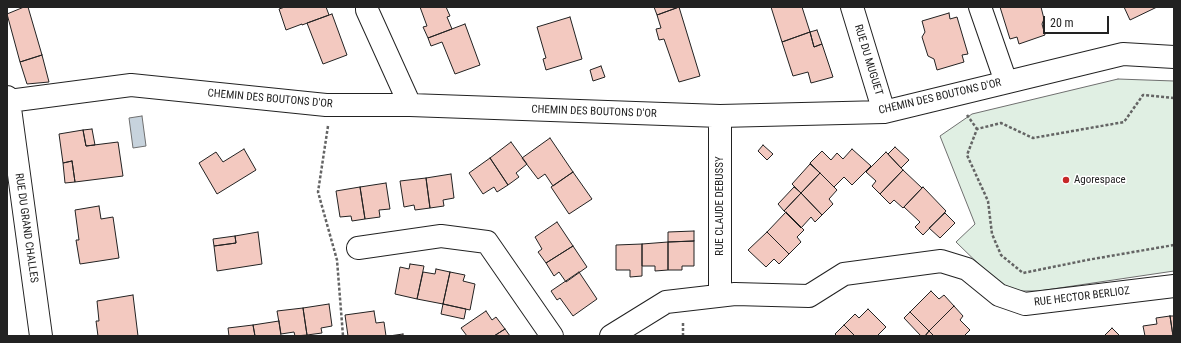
<!DOCTYPE html>
<style>
body{margin:0}
#map{position:relative;width:1181px;height:343px;overflow:hidden;background:#fff;font-family:"Roboto Condensed",sans-serif}
canvas{display:block}
.frame{position:absolute;inset:0;border:8px solid #222;pointer-events:none}
.scale{position:absolute;left:1043px;top:16px;width:66px;height:18px;box-sizing:border-box;border:2px solid #222;border-top:0;padding-left:5px;font-size:12px;line-height:14px;white-space:nowrap;color:#222;-webkit-text-stroke:3px #fff;paint-order:stroke}
</style>
<div id="map">
<canvas width="1181" height="343"></canvas>
<div class="frame"></div>
<div class="scale">20 m</div>
</div>
<script>
const c = document.querySelector('canvas').getContext('2d');
c.lineJoin = 'round';
function paint(path, color) {
  c.fillStyle = color;
  c.fill(path, 'evenodd');
}
function poly(rows) {
  const path = new Path2D();
  for (const r of rows) {
    path.moveTo(r[0], r[1]);
    for (let i = 2; i < r.length; i += 2) path.lineTo(r[i], r[i + 1]);
  }
  return path;
}
function strokePath(path, color, width, dash) {
  c.strokeStyle = color;
  c.lineWidth = width;
  c.lineCap = dash ? 'butt' : 'round';
  c.setLineDash(dash || []);
  c.stroke(path);
}
function drawText(font, color, halo, rows, align = 'center') {
  c.font = font + ' "Roboto Condensed",sans-serif';
  c.lineWidth = 3;
  c.setLineDash([]);
  c.textBaseline = 'middle';
  c.strokeStyle = halo;
  c.fillStyle = color;
  for (const [text, x, y, turn = 0] of rows) {
    c.save();
    c.translate(x, y);
    c.rotate((+turn || 0) * Math.PI / 180);
    c.textAlign = isNaN(turn) ? turn : align;
    if (halo) c.strokeText(text, 0, 0);
    c.fillText(text, 0, 0);
    c.restore();
  }
}
const green = poly([
 [1118,79,1174,81,1174,271,1039,291,1019,291,1003,286,992,277,956,242,975,224,940,136,972,114,1118,79]
]);
paint(green, '#e0efe3');
strokePath(green, '#6f6f6f', 1);
const water = poly([
 [142,116,146,146,133,148,129,118,142,116]
]);
paint(water, '#c7d3dd');
strokePath(water, '#6f6f6f', 1);
const building = poly([
 [24,7,28,7,42,55,20,62,7,14,24,7],
 [285,7,326,7,329,15,302,25,302,24,286,30,279,9,285,7],
 [420,7,446,7,450,16,447,17,452,29,428,38,423,27,427,26,420,7],
 [654,7,679,7,657,15,654,7],
 [679,7,700,76,679,82,664,39,659,40,656,29,661,28,657,15,679,7],
 [771,7,803,7,802,7,810,32,782,42,771,7],
 [1000,7,1041,7,1044,19,1042,24,1045,35,1019,44,1017,37,1010,39,1000,7],
 [1124,7,1157,7,1130,20,1124,7],
 [949,13,950,19,957,17,968,54,962,55,964,62,937,70,934,59,928,56,922,37,925,32,922,21,949,13],
 [332,14,347,55,323,64,307,23,332,14],
 [570,17,582,59,546,70,543,59,546,58,537,27,570,17],
 [465,24,480,65,455,74,442,42,431,46,428,38,465,24],
 [817,30,822,44,814,47,810,32,817,30],
 [810,32,814,47,822,44,833,77,811,83,808,72,793,76,782,42,810,32],
 [42,55,49,82,27,84,20,62,42,55],
 [601,66,605,77,593,81,590,70,601,66],
 [92,129,95,145,86,146,83,130,92,129],
 [83,130,86,146,118,142,123,176,75,182,72,161,63,163,59,134,83,130],
 [550,138,573,172,553,186,545,174,538,179,522,158,550,138],
 [511,142,527,164,516,173,519,177,508,185,490,158,511,142],
 [763,145,773,154,767,160,758,151,763,145],
 [895,147,909,160,901,168,888,154,895,147],
 [244,149,256,170,217,194,199,163,216,152,223,162,244,149],
 [852,149,871,166,852,185,844,177,834,187,810,163,822,151,831,160,837,153,843,159,852,149],
 [886,152,903,170,880,194,872,186,876,181,866,172,886,152],
 [490,158,508,185,497,192,494,187,483,194,469,173,490,158],
 [72,161,75,182,65,183,63,163,72,161],
 [810,164,820,173,801,193,792,184,810,164],
 [903,170,922,188,903,208,894,200,890,204,880,194,903,170],
 [573,172,592,199,569,214,551,187,573,172],
 [820,173,837,190,829,199,833,204,822,215,801,193,820,173],
 [451,174,454,198,443,200,444,206,430,208,426,178,451,174],
 [426,178,430,208,415,210,414,205,404,207,400,181,426,178],
 [386,183,390,209,379,210,380,217,365,219,360,187,386,183],
 [360,187,365,219,352,221,351,216,340,217,336,191,360,187],
 [794,187,801,193,784,211,778,204,794,187],
 [923,187,946,211,923,235,915,227,920,222,904,207,923,187],
 [801,193,822,215,815,222,811,217,801,228,784,211,801,193],
 [99,206,101,219,113,217,119,258,80,264,76,240,79,240,75,210,99,206],
 [786,212,804,230,797,237,801,242,789,254,767,232,786,212],
 [945,213,955,223,940,238,929,228,945,213],
 [557,222,573,246,546,263,538,252,542,249,535,237,557,222],
 [694,231,694,241,668,242,668,232,694,231],
 [258,232,262,264,217,271,214,246,236,243,235,236,258,232],
 [767,232,789,254,779,264,774,259,766,267,748,250,767,232],
 [235,236,236,243,214,246,213,239,235,236],
 [694,241,694,266,682,266,682,270,668,270,668,242,694,241],
 [668,242,668,270,655,271,655,266,642,266,642,244,668,242],
 [642,244,642,276,630,277,630,270,616,270,616,245,642,244],
 [573,246,587,267,566,282,559,272,554,276,546,263,573,246],
 [410,264,424,266,417,299,395,294,400,267,409,269,410,264],
 [436,269,450,272,443,304,417,299,423,272,435,274,436,269],
 [450,272,465,275,463,281,475,284,470,310,443,304,450,272],
 [579,272,597,299,573,316,560,298,557,300,551,291,579,272],
 [931,291,939,299,944,295,954,306,929,331,910,312,931,291],
 [133,295,138,336,98,336,96,321,99,321,97,301,133,295],
 [329,304,332,326,321,328,322,333,307,335,303,308,329,304],
 [443,304,466,309,464,319,441,314,443,304],
 [954,306,963,316,960,320,970,330,964,336,934,336,929,331,954,306],
 [303,308,307,335,295,336,294,332,281,334,277,311,303,308],
 [868,309,886,327,877,336,855,336,844,325,855,314,859,318,868,309],
 [374,311,376,323,384,322,386,336,348,336,345,315,374,311],
 [486,311,492,320,496,317,505,329,494,336,467,336,461,328,486,311],
 [910,312,929,331,925,336,921,336,904,318,910,312],
 [1170,316,1174,316,1174,336,1173,336,1170,316],
 [1170,316,1173,336,1145,336,1143,326,1157,324,1156,318,1170,316],
 [279,321,281,336,255,336,253,325,279,321],
 [253,325,255,336,229,336,228,328,253,325],
 [844,325,855,336,837,336,835,334,844,325],
 [1112,328,1120,336,1104,336,1112,328],
 [505,329,510,336,494,336,505,329],
 [929,331,934,336,925,336,929,331],
 [403,334,403,336,389,336,403,334]
]);
paint(building, '#f3c9c0');
strokePath(building, '#222', 1);
const minor = poly([
 [367,7,367,10,410,105],
 [852,7,884,112],
 [980,7,1006,82],
 [7,97,9,101,41,336],
 [9,101,131,85,326,105,410,105,720,116,884,112,1123,54,1174,57],
 [358,248,441,236,487,242,552,336],
 [720,295,720,116],
 [611,336,666,302,735,294,809,296,844,274,941,261,967,269,999,295,1025,304,1174,286]
]);
strokePath(minor, '#222', 24);
strokePath(poly([
 [1174,98,1143,95,1124,122,1033,138,1001,123,977,129,967,155,988,201,992,234,1001,255,1023,273,1087,260,1174,245],
 [967,115,977,129],
 [328,126,318,192,337,260,343,336],
 [683,336,683,322]
]), '#646464', 2.5, [3, 2]);
strokePath(minor, '#fff', 22);
for (const [x, y, r, color] of [
 [1066,180,4,"#c62828"]
]) {
  const dot = new Path2D();
  dot.arc(x, y, r, 0, 2 * Math.PI);
  c.fillStyle = color;
  c.fill(dot);
  strokePath(dot, '#fff', 1.5);
}
drawText('11px', '#222', '#fff', [
 ["RUE DU MUGUET",868,60,73],
 ["CHEMIN DES BOUTONS D'OR",940,97,-13],
 ["CHEMIN DES BOUTONS D'OR",270,99,5],
 ["CHEMIN DES BOUTONS D'OR",594,112,2],
 ["RUE CLAUDE DEBUSSY",720,206,-90],
 ["RUE DU GRAND CHALLES",26,228,82],
 ["RUE HECTOR BERLIOZ",1082,297,-7]
]);
drawText('11px', '#222', '#fff', [
 ["Agorespace",1074,180]
], 'left');
</script>
